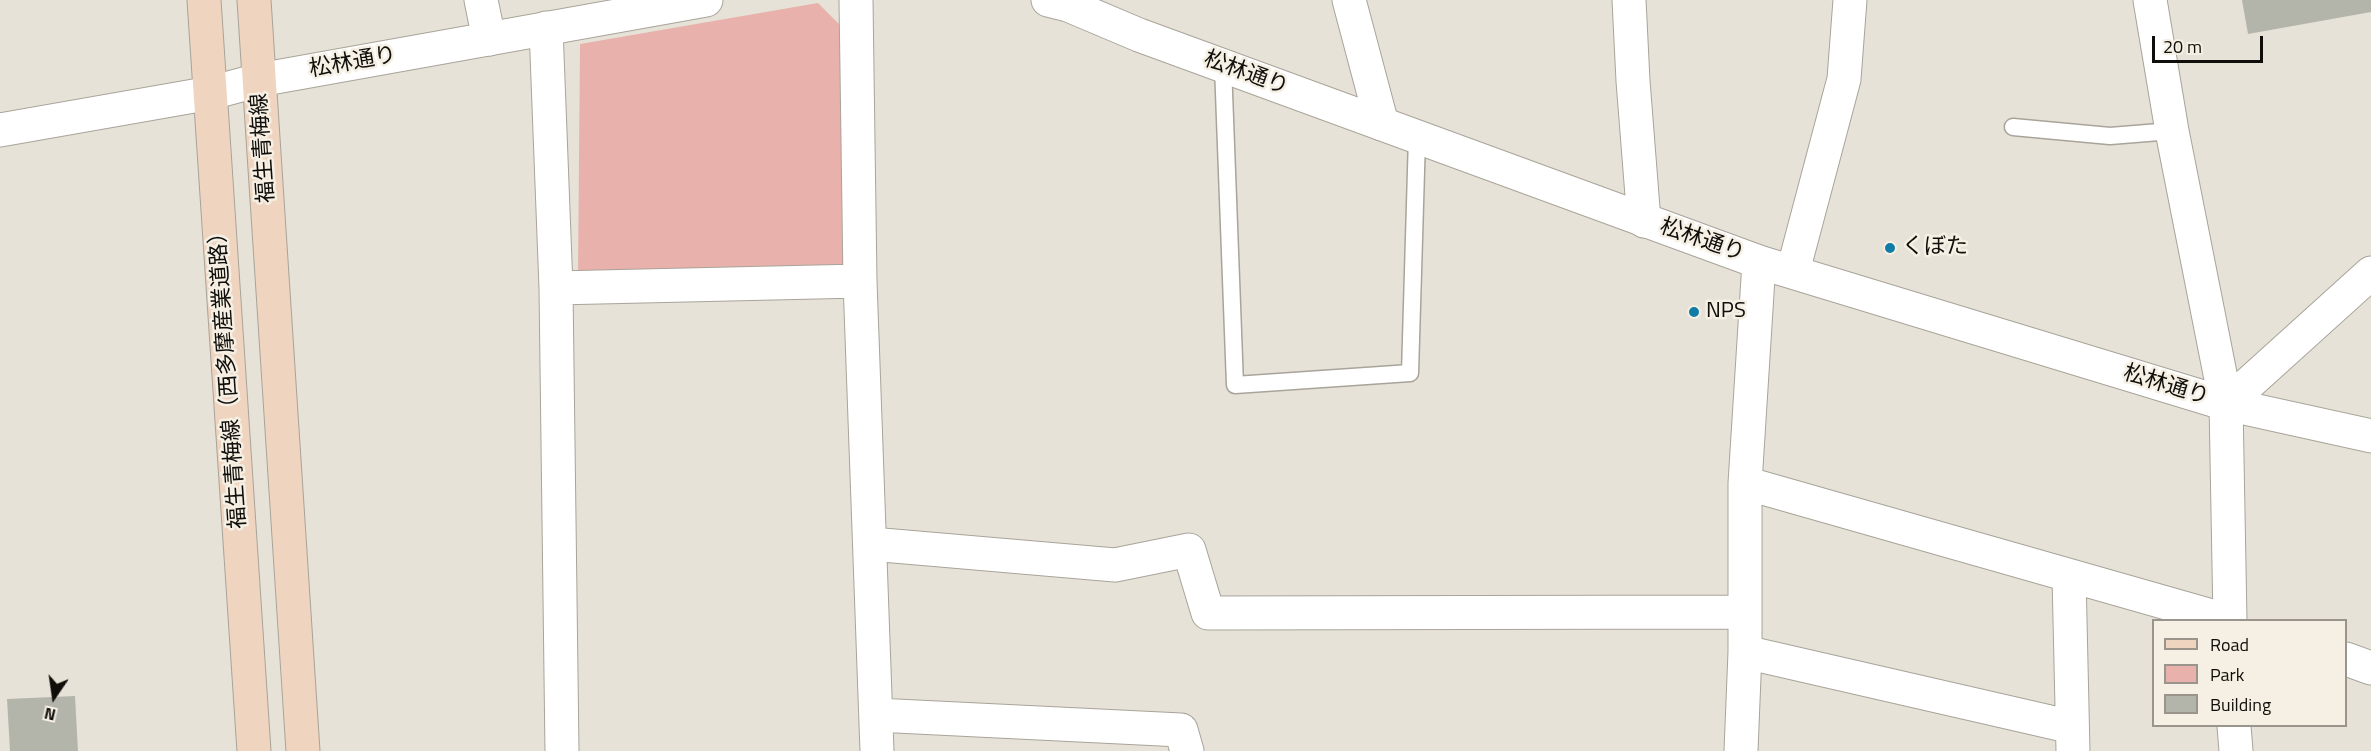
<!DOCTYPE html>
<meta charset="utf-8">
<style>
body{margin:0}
#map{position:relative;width:2371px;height:751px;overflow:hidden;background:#e7e2d7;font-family:"Titillium Web",sans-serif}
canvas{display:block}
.legend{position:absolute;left:2152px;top:619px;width:195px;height:108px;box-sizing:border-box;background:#f5efe4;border:2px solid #99958d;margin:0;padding:8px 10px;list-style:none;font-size:18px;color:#100e0a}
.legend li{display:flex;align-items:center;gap:12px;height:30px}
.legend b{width:30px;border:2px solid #99958d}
.north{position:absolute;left:24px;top:667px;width:60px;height:60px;-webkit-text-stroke:4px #f5efe4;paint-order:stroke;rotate:193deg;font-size:16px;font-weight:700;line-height:24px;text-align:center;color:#100e0a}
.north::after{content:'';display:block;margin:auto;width:21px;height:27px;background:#100e0a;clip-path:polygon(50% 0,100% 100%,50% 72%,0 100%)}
.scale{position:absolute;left:2152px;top:36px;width:111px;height:27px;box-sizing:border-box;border:3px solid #100e0a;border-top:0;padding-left:8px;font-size:18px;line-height:21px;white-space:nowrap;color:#100e0a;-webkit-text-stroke:4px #f5efe4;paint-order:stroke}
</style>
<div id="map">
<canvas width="2371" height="751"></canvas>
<ul class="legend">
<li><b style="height:8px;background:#efd4bf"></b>Road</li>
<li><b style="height:16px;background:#e8b1ac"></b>Park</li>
<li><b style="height:16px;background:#b4b5aa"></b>Building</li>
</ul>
<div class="north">N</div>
<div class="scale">20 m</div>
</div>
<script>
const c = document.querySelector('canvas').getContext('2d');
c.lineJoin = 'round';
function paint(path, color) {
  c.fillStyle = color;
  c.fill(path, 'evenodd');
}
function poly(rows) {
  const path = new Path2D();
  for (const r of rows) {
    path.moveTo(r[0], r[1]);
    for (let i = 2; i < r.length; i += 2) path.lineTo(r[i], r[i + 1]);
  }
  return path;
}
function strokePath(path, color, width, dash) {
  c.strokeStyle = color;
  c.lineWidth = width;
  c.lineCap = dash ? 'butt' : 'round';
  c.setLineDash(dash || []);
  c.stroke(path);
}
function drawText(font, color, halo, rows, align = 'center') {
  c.font = font + ' "Titillium Web","Noto Sans JP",sans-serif';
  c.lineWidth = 5;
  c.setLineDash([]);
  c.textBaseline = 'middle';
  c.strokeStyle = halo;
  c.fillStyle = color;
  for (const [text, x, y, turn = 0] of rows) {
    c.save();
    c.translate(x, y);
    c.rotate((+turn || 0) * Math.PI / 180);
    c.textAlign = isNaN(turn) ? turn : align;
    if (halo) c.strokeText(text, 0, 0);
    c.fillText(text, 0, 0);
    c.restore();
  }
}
paint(poly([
 [818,3,843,28,854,268,578,275,580,44]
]), '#e8b1ac');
paint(poly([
 [2242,0,2371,0,2371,12,2248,34],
 [75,696,78,751,10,751,7,699]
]), '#b4b5aa');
const service = poly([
 [1223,66,1235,385,1410,373,1417,137],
 [2013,127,2110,136,2172,131]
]);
const minor = poly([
 [481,0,489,39],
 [856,0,860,281,877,751],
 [1349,0,1382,124],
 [1629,0,1633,81,1644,221],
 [2150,0,2172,131,2226,404,2230,620],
 [546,28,556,288,562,751],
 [1793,271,1844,79,1850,0],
 [556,288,860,281],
 [2226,404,2371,273],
 [1745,483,2226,620],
 [871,544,1115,565,1189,550,1208,613,1745,612],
 [2069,576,2073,751],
 [1745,652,2072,727],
 [2346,659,2371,668],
 [876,715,1181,730,1187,751],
 [2234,726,2236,751],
 [1741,751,1745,652,1745,483,1759,262]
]);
const tertiary = poly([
 [1048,0,1068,5,1139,35,1759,262,2226,404,2371,436],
 [0,130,211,93,259,80,706,0]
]);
const secondary = poly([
 [204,0,254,751],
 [254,0,303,751]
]);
strokePath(service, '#a9a49a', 19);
strokePath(minor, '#a9a49a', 35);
strokePath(tertiary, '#a9a49a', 35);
strokePath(secondary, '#a9a49a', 35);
strokePath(service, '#fff', 16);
strokePath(minor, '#fff', 33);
strokePath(tertiary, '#fff', 33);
strokePath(secondary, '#efd4bf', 33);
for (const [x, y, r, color] of [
 [1890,248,6,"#117da6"],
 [1694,312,6,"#117da6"]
]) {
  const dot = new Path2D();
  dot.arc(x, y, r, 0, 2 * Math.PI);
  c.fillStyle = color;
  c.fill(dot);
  strokePath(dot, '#f5efe4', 2);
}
drawText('22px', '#100e0a', '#f5efe4', [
 ["松林通り",353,63,-10],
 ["松林通り",1246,74,20],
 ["福生青梅線",264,148,-94],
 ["松林通り",1702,241,19],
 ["福生青梅線（西多摩産業道路）",229,375,-94],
 ["松林通り",2166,386,17]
]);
drawText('22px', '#100e0a', '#f5efe4', [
 ["くぼた",1902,248],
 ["NPS",1706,312]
], 'left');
</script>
